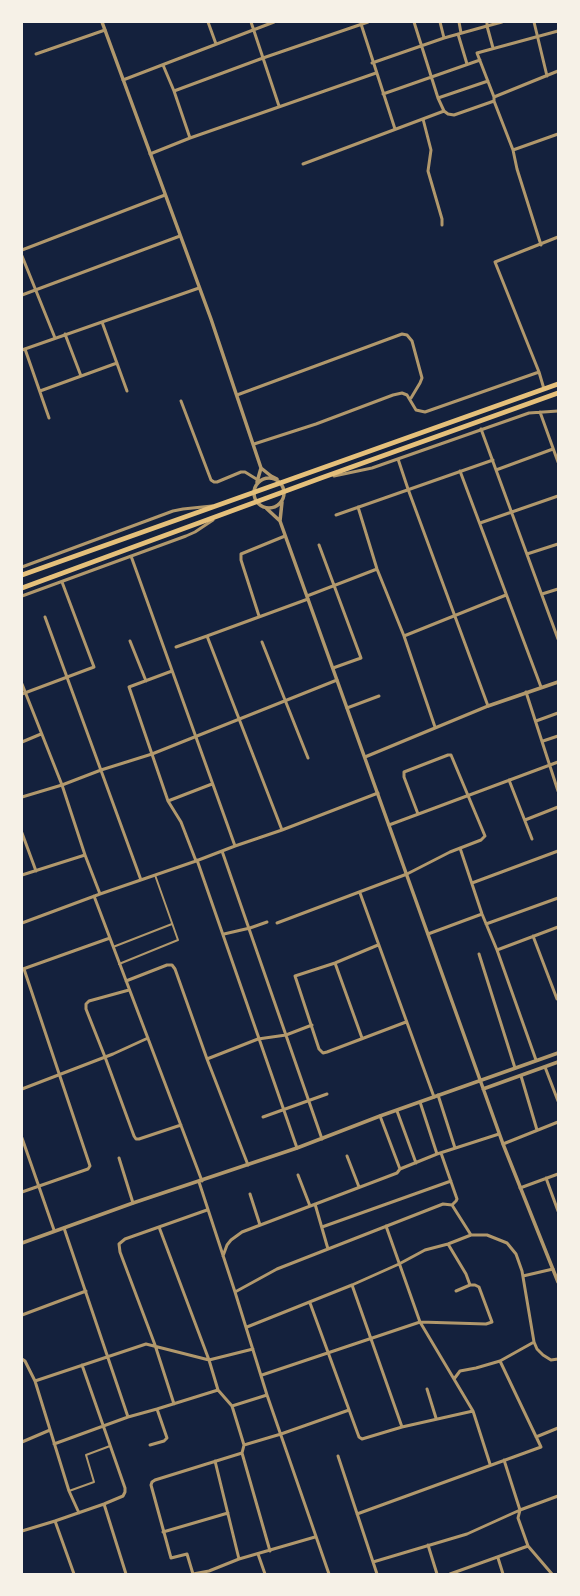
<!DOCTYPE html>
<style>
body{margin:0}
#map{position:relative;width:580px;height:1596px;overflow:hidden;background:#14213d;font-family:Montserrat,sans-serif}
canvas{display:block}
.frame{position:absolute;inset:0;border:23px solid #f6f1e7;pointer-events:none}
</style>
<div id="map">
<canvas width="580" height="1596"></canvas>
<div class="frame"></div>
</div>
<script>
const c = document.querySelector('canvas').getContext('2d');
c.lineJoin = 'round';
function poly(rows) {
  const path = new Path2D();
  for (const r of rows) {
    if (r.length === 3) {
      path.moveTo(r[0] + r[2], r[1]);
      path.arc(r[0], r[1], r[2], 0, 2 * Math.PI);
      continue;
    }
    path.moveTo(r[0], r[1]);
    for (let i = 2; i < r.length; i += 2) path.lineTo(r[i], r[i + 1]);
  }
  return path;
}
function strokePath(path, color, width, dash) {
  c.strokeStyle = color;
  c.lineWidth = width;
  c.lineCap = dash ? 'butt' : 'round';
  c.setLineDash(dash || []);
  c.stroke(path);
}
strokePath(poly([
 [113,947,172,924],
 [119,964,178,940,155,875],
 [69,1491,94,1482,86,1455,110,1446]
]), '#b1986c', 2);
strokePath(poly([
 [208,22,216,44],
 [251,22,279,106],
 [414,22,438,98,444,111,448,114,454,115,494,101],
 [440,22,444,38],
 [459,22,461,33],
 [487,22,487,26,502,22],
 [534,22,547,76],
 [361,24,395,129],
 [458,34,467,64],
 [36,54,105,30],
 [372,63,444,38,487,26,493,48],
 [123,80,274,22],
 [174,91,263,58,368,22],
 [383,94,480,60],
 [494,97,558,71],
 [438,98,488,81],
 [423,119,431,150,428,171,442,219,442,225],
 [190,138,376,73],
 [513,150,558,134],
 [150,154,190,138,174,91,163,65],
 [303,164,444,111],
 [541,245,517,169,513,150,494,101,494,97,477,53,558,31],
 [22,250,165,195],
 [22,256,55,338],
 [22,295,180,236],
 [102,322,127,391],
 [65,334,81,376],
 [25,349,49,418],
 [22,350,199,288],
 [544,389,539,372,495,262,558,237],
 [40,391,117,363],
 [237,395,402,334,407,335,412,341,422,378,420,383,411,398],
 [181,401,211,480,214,482,217,482,241,472,245,472,258,480],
 [540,412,558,462],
 [481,429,558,639],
 [254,444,316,424,393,395,402,393,407,395,416,410,425,412,539,372],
 [398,459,408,489,488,706],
 [496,470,553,449],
 [460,471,541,687],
 [334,476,372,468,529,413,558,411],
 [358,507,377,569,404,636,435,727],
 [336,515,493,460],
 [480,523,558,496],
 [319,545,361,658,333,668],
 [527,554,558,544],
 [131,556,235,846],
 [22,567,173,511,183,509,212,506],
 [542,594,558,589],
 [22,596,186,536,195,532,213,520],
 [307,596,377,569],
 [259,616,241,560,241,554,285,536],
 [45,617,141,880],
 [404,636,506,595],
 [130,641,146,681],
 [262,642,308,758],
 [176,647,207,636],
 [172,671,129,687,168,801,181,822,196,861],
 [22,684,62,785,85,855,100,894],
 [526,692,558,791],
 [22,694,94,667,62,582],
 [347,708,379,696],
 [536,721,558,713],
 [543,741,558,736],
 [22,742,41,734],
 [509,780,532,839],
 [22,797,62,785,101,770,152,754,337,680],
 [168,801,212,784],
 [525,820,558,807],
 [389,825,558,762],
 [282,830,207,636,308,599],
 [22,833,36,871],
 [460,848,482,914,497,950,536,1060],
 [222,851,322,1139],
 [197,860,297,1148],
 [22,875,85,855],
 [472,883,558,851],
 [360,893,434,1097],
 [94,896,202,1181],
 [22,923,100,894,196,861,235,846,282,830,378,793],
 [277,923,407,874,450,852,481,840,485,836,451,755,448,755,404,772,404,777,418,814],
 [486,924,558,898],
 [224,934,250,928,267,922],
 [428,934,482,914],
 [533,936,557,999,558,999],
 [378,945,335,963,295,976,319,1049,323,1053,327,1052,406,1022],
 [497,950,558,927],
 [479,954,515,1068],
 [335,963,362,1038],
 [23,969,110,938],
 [126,981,167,965,172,965,175,969,207,1059,248,1165],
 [129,990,89,1001,86,1004,86,1009,105,1057,134,1136,136,1139,139,1139,181,1125],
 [207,1059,258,1039,286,1035,312,1025],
 [545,1067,558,1101],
 [521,1076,537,1130],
 [22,1089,113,1054,148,1038],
 [438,1095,455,1148],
 [420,1102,437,1154],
 [397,1111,416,1163],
 [380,1116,400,1169],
 [263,1117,327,1094],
 [22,1138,54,1230],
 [503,1144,558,1122],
 [441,1153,457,1199,456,1201,452,1205],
 [347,1156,359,1187],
 [119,1158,133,1203],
 [298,1175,310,1206],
 [546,1178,558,1211],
 [199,1182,235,1292,267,1395,329,1574],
 [520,1188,558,1174],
 [22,1192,88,1169,90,1166,24,969],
 [250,1194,260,1225],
 [315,1204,328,1249],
 [386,1226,420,1322,473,1411,490,1464],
 [159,1227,209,1360,218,1390,232,1406,244,1445,242,1453,270,1551],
 [322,1227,451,1181],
 [64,1228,128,1417],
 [448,1244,466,1274,470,1285],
 [223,1256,227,1245,231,1240,242,1232,397,1173,400,1169,437,1154,499,1134],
 [523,1276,553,1269],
 [352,1285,402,1427],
 [235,1292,277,1269,443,1204,452,1205,471,1235],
 [310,1303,359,1437,362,1439,402,1427,473,1411],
 [22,1315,86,1291],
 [247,1327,352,1285,399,1264,425,1250,448,1244,471,1235,487,1235,507,1243,516,1254,522,1271,534,1342,537,1349,543,1355,551,1360,558,1359],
 [22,1359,25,1361,35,1381,69,1491,79,1513],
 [262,1375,420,1322,486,1324,492,1322,479,1287,475,1285,470,1285,456,1291],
 [454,1379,460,1371,476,1368,500,1361,534,1342],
 [35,1381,146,1344,209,1360,253,1349],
 [427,1389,436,1418],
 [174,1404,155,1345,120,1252,119,1244,125,1239,207,1210],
 [232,1406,267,1395],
 [536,1437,558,1428],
 [22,1442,50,1430],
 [54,1444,128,1417,157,1409,218,1390],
 [150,1445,164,1441,167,1438,157,1409],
 [244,1445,281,1434,349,1410],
 [242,1453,155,1480,152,1482,151,1485,171,1558,187,1554,193,1574,209,1571,239,1559,315,1537],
 [338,1456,377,1574],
 [504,1460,520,1510,518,1518,528,1546,552,1574],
 [215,1461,239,1559],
 [104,1504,126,1574],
 [357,1514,541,1447,500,1361],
 [55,1521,74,1574],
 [22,1531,55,1521,104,1504,123,1496,125,1492,125,1488,82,1365],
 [163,1532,228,1513],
 [428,1545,437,1574],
 [258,1554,265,1574],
 [498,1558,503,1574],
 [373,1562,467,1534,520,1510,558,1496],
 [450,1574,528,1546]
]), '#b1986c', 3);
strokePath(poly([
 [102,22,211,319,261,468,271,476,277,479],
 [269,493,15],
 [257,482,261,468],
 [266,508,280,521,503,1144,558,1282],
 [280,521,282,502],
 [365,757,488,706,558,682],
 [483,1089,558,1062],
 [22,1243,133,1203,297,1148,380,1116,558,1053]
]), '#b1986c', 3.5);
strokePath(poly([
 [22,575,558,384],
 [22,588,321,478,558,393]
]), '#e5c07b', 5);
</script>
